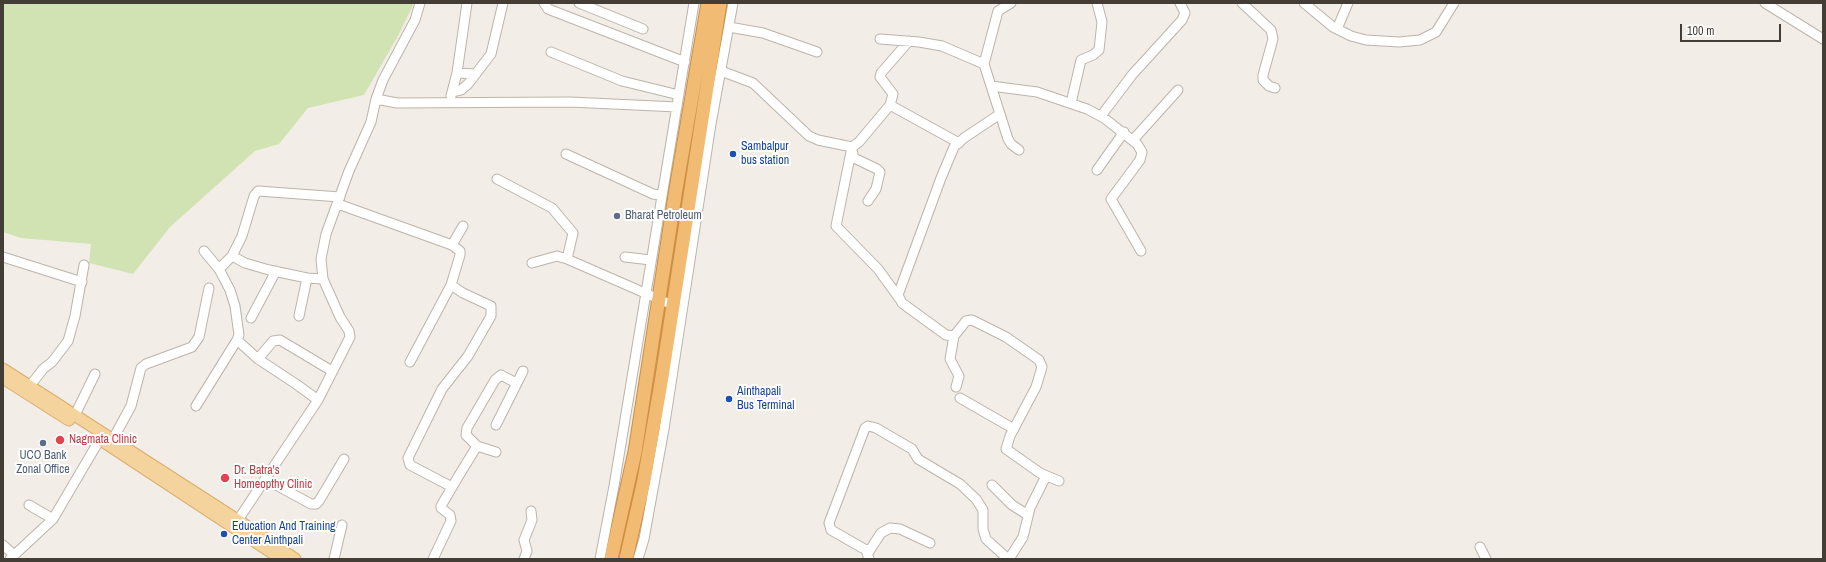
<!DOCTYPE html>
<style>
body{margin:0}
#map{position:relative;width:1826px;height:562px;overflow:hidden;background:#f2ede7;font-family:"Archivo Narrow",sans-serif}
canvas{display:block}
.frame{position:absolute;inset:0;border:4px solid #443d36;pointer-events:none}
.scale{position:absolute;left:1680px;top:24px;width:101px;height:18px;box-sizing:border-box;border:2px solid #443d36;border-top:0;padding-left:5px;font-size:12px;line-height:14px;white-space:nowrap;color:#443d36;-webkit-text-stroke:3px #fff;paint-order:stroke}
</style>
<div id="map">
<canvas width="1826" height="562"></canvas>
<div class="frame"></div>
<div class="scale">100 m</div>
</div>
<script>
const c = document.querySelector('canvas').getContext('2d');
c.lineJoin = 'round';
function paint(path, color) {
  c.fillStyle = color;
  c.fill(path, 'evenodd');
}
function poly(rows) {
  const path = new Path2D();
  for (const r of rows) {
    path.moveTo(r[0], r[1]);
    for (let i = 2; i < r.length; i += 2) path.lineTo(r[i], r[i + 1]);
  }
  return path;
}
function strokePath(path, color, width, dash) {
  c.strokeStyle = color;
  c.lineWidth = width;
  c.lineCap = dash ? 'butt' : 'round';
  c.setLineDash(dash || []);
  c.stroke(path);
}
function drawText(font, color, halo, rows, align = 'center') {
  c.font = font + ' "Archivo Narrow",sans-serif';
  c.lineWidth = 4;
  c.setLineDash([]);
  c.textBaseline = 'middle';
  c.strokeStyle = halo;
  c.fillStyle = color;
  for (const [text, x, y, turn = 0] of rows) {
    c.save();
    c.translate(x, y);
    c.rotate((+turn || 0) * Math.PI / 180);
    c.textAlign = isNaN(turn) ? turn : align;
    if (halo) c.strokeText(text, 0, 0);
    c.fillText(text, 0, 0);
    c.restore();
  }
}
paint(poly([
 [3,3,414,3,398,36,364,95,308,108,279,144,255,151,170,227,133,274,89,263,91,244,21,238,3,232]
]), '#d2e3b3');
const minor = poly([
 [544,3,548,9,685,62],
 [579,3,643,29],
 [1011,3,998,11,984,64,1008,139,1011,144,1019,150],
 [1242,3,1271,30,1273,39,1263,75,1263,80,1269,86,1275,88],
 [1304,3,1333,27,1351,36,1366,40,1399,42,1420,40,1436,32,1454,3],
 [1765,3,1823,39],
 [729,27,763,33,817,52],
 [1337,29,1348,3],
 [880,39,919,42,942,46,984,64],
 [551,52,622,81,679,95],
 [721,71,753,83,809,136,818,140,852,147,859,142,890,105,893,94,880,77,881,73,909,41],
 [457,73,476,74],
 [991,86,1037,92,1087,109,1104,118,1137,144,1142,152,1140,160,1111,199,1141,251],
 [453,92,461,90,468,84,491,54,503,3],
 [451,96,457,73,467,3],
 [376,99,383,80,415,20,420,3],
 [1071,103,1081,60,1093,55,1099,50,1102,22,1097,3],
 [890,105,959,143],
 [1000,114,964,138,954,147,941,178,898,295,902,303,946,335,954,336,966,321,972,320,1006,337,1039,360,1042,367,1036,387,1010,436,1006,449,1040,473,1059,481],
 [1101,116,1132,75,1182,20,1185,13,1180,3],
 [1133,140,1178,90],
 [852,147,836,226,878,269,899,298],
 [852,150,854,158,877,169,880,172,876,189,868,201],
 [566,154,653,194,661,195],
 [1097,170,1124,132],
 [497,179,552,208,573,233,567,259,677,307],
 [338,204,452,245,463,226],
 [452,245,460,251,460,255,451,285,463,293,491,306,491,316,468,356,442,389,408,458,410,465,452,487],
 [204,251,219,269,230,290,235,306,239,335,237,340,258,359,296,384,318,400],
 [232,256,245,263,269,270,307,278,323,279],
 [3,257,82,282],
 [625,257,651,260],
 [532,263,557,256,567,259],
 [219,269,232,256,242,236,254,196,258,191,340,197],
 [299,316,307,278],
 [251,318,276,271],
 [954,336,950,359,959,376,956,387],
 [258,359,273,341,280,340,332,371],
 [410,362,451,285],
 [30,386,43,369,52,362,68,341,75,316,84,265],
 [960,398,1014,429],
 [196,406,237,340],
 [75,415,95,374],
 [496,425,523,371],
 [113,439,131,406,141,368,146,364,192,347,199,337,209,288],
 [477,446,466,435,467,428,495,380,501,375,516,383],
 [265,479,311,504,316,504,319,501,344,459],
 [992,485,1012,505,1028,515],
 [29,505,53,519],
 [234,526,318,400,350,337,349,331,340,317,323,279,321,259,326,234,349,171,371,122,376,99,397,103,570,102,677,107],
 [3,545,14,555],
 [1480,547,1486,559],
 [868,553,881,533,890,528,900,529,930,543],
 [10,559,53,519,100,439],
 [334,559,342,525],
 [433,559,451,521,450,515,441,508,441,506,458,477,477,446,496,452],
 [524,559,527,551,524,540,532,520,531,511],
 [600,559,614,486,694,3],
 [638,559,644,539,664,429,711,124,733,3],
 [869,559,866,550,831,530,829,523,865,428,868,426,876,428,912,449,918,459,960,484,976,499,983,510,983,529,986,539,1008,559],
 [1009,559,1023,537,1030,508,1046,476]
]);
const major = poly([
 [3,369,239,521,295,559],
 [3,378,69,420],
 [101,440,280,558]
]);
const highway = poly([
 [611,559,635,452,676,189,708,3],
 [626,559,644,480,661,383,720,3]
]);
strokePath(minor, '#bcb4aa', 11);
strokePath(major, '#d9ae6e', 13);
strokePath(highway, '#cf8e43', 15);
strokePath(minor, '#fff', 9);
strokePath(major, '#f5d39c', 11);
strokePath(highway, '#f1bb73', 13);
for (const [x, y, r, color] of [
 [733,154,4,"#1a4fb4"],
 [617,216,4,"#5c6f8a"],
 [729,399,4,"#1a4fb4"],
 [60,440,5,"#e0444e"],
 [43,443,4,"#5c6f8a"],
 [225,478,5,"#e0444e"],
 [224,534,4,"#1a4fb4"]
]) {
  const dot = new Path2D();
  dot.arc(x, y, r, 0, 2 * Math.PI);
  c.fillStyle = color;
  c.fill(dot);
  strokePath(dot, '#fff', 1.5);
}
drawText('12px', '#164399', '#fff', [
 ["Sambalpur",741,147],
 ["bus station",741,161],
 ["Ainthapali",737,392],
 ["Bus Terminal",737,406],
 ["Education And Training",232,527],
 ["Center Ainthpali",232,541]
], 'left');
drawText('12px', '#4e5e75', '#fff', [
 ["Bharat Petroleum",625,216],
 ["UCO Bank",43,456,"center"],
 ["Zonal Office",43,470,"center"]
], 'left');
drawText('12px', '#be3a42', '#fff', [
 ["Nagmata Clinic",69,440],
 ["Dr. Batra's",234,471],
 ["Homeopthy Clinic",234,485]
], 'left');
</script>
